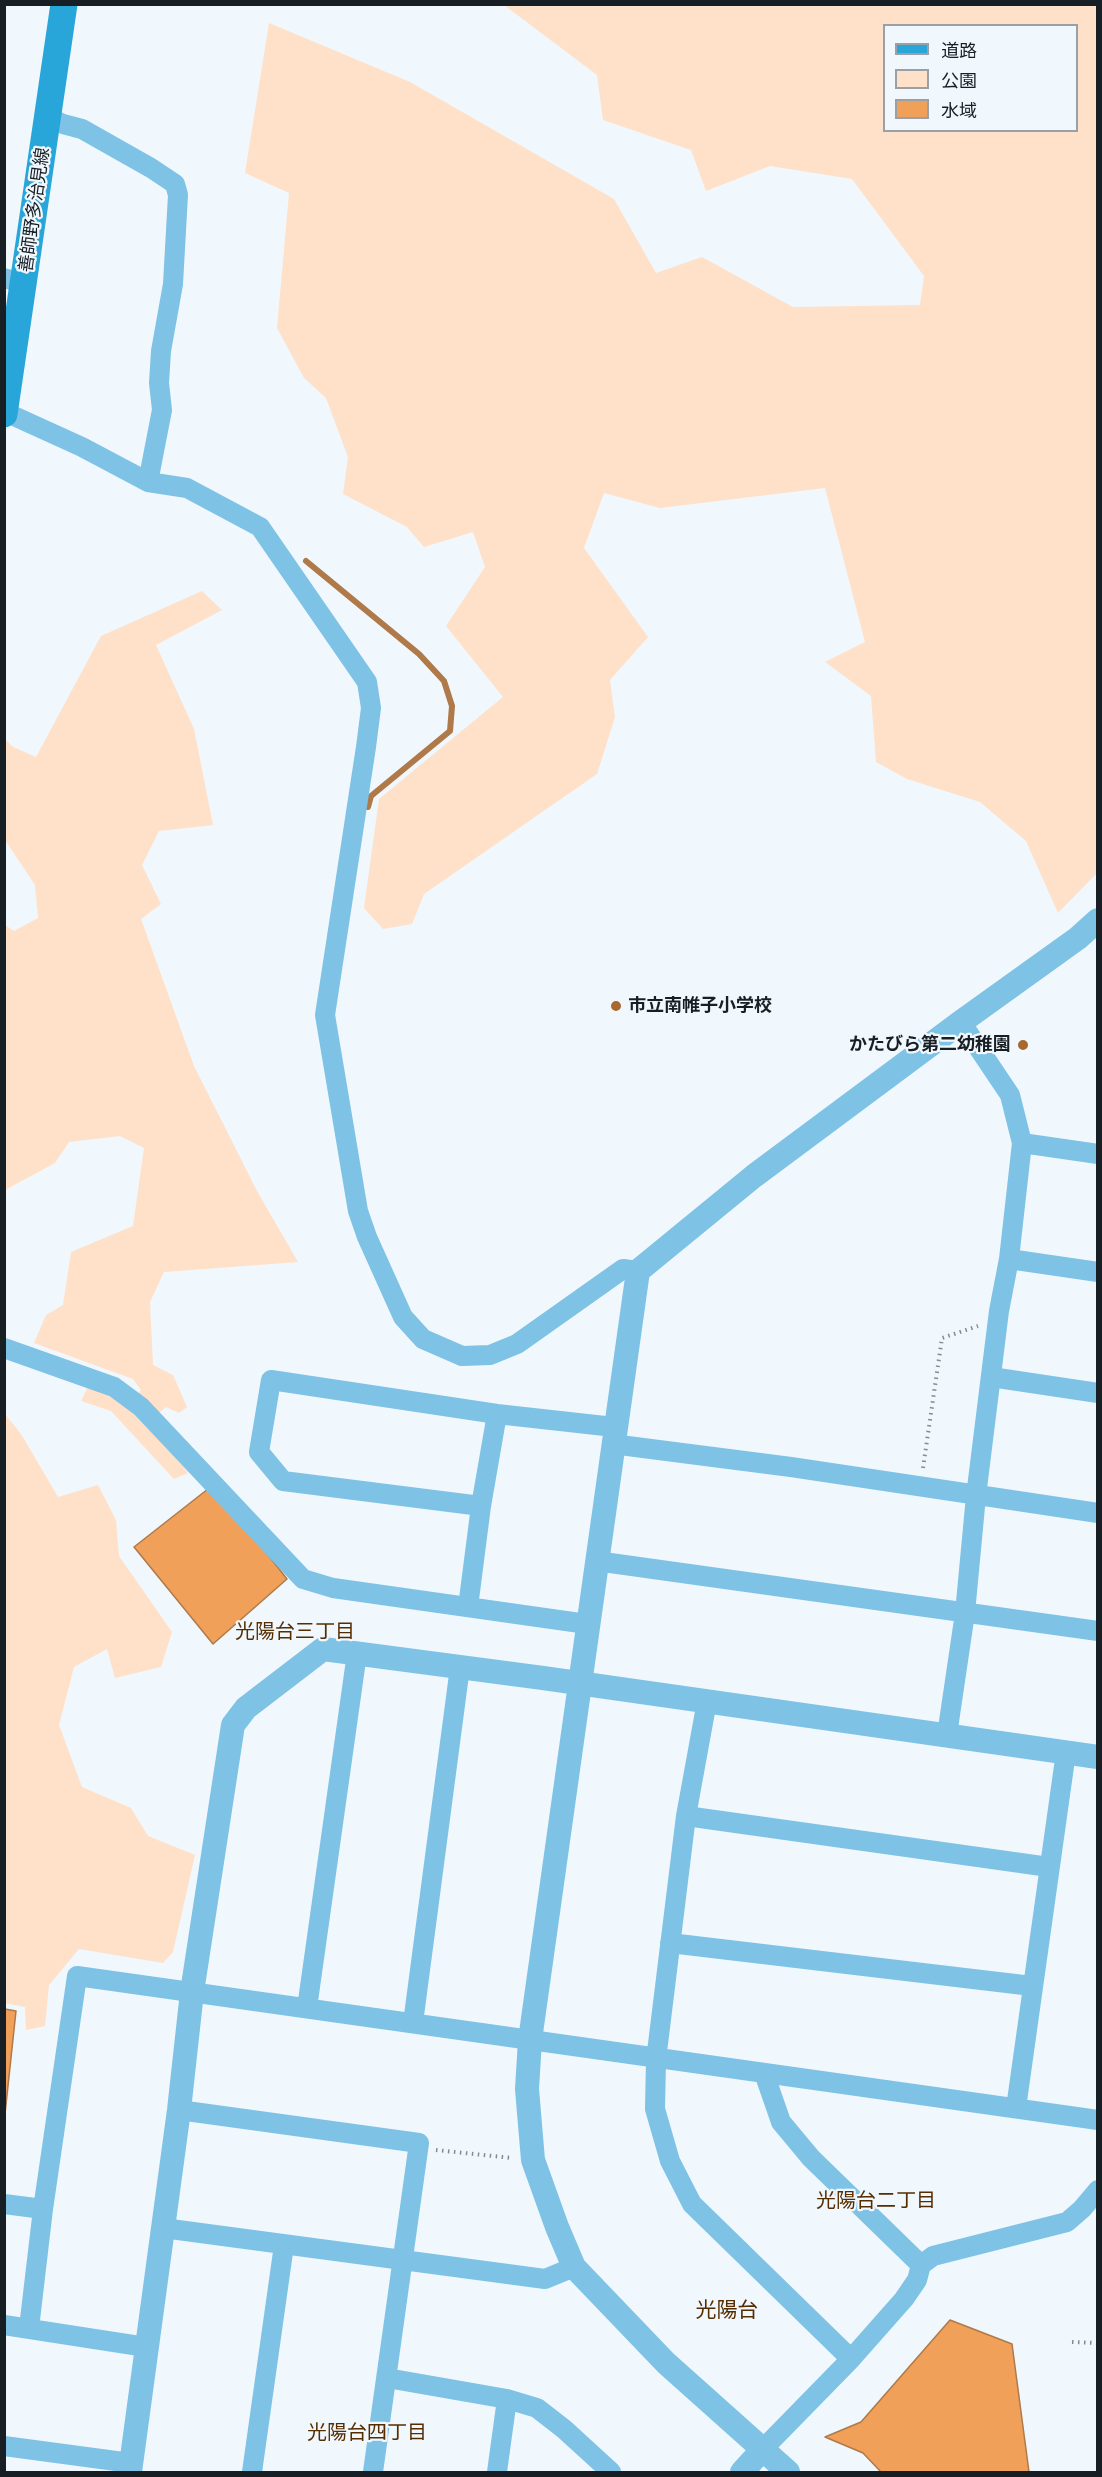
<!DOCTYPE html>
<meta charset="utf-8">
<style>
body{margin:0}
#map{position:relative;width:1102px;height:2477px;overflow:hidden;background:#f0f8fd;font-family:"Fira Sans Condensed","Noto Sans JP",sans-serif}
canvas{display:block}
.frame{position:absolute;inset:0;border:6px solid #181f24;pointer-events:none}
.legend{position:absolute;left:883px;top:24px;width:195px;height:108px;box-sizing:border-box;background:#f0f8fd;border:2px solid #9aa1a6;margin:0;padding:8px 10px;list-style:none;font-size:18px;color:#181f24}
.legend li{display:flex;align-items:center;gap:12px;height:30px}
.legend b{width:30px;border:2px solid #9aa1a6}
</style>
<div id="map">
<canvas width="1102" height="2477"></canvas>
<div class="frame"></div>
<ul class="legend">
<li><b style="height:8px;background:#28a6da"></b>道路</li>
<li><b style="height:16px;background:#ffe0c8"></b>公園</li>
<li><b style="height:16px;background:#f0a059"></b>水域</li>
</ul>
</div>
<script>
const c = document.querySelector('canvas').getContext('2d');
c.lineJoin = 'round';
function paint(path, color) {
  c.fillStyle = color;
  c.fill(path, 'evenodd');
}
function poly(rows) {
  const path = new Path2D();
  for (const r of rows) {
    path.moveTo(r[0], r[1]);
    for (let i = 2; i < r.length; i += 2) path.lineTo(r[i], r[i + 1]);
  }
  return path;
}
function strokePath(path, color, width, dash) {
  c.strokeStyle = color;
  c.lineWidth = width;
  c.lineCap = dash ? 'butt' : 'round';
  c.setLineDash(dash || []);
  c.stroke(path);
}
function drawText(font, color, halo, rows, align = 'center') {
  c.font = font + ' "Fira Sans Condensed","Noto Sans JP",sans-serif';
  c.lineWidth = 4.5;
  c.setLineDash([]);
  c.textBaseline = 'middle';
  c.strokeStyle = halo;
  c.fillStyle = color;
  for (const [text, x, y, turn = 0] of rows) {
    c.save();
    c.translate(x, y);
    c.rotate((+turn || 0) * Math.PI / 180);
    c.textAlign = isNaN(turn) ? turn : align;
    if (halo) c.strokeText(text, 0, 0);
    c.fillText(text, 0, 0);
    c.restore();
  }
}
paint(poly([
 [504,5,1097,5,1098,872,1058,913,1026,841,980,802,907,779,876,762,871,696,825,662,865,642,825,488,660,508,604,493,584,548,648,637,610,680,615,717,597,774,424,894,412,924,383,929,364,908,379,799,503,697,446,626,485,567,473,532,424,547,407,527,343,494,348,457,326,398,304,378,277,328,289,193,245,173,269,23,410,82,614,199,656,273,702,257,793,307,920,305,924,276,852,179,770,166,706,191,691,150,603,120,597,75],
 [884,26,1076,26,1076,130,884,130],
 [202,591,222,610,156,645,194,729,213,825,159,831,142,865,161,904,141,919,194,1066,257,1191,298,1262,164,1272,150,1302,153,1365,173,1375,187,1407,179,1413,166,1407,150,1421,188,1473,174,1479,111,1411,81,1401,89,1385,130,1403,141,1390,133,1379,34,1343,46,1315,63,1305,71,1252,133,1226,144,1148,120,1136,69,1142,55,1163,5,1190,5,925,14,931,38,918,35,885,5,840,4,738,13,747,36,757,101,636],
 [5,1414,21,1434,58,1497,98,1485,116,1520,119,1556,172,1632,161,1667,115,1678,107,1649,74,1667,59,1725,82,1787,131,1808,148,1836,195,1855,173,1952,163,1963,79,1949,49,1985,45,2026,26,2030,25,2007,4,2003]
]), '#ffe0c8');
const water = poly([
 [213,1485,287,1579,213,1644,134,1547,213,1485],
 [5,2009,16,2011,5,2114,4,2009,5,2009],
 [950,2320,1012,2344,1029,2472,881,2472,863,2453,825,2437,861,2422,950,2320]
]);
paint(water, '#f0a059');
strokePath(water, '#af7949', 1.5);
strokePath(poly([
 [306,561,419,654,444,681,452,706,450,731,371,796,368,807,359,806]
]), '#af7949', 6);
strokePath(poly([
 [923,1468,942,1338,978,1326],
 [436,2150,512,2158],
 [1072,2342,1098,2343]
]), '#858c91', 4, [1.5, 4.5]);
strokePath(poly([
 [48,117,63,124,82,129,151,168,175,184,178,195,173,284,161,351,159,383,162,410,148,482],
 [4,278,25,284],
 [5,412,82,447,148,482,187,488,260,527,367,682,371,708,366,747,325,1015,358,1211,367,1237,403,1317,423,1339,462,1356,490,1355,517,1344,623,1269,638,1271],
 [1022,1143,1098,1154],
 [1009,1259,1098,1272],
 [4,1348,114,1387,141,1407,303,1579,333,1588,587,1624],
 [991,1377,1098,1393],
 [612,1444,791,1467,1098,1513],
 [481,1506,283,1481,259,1452,271,1380,497,1414,614,1427],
 [596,1561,1098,1631],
 [468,1607,481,1506,497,1414],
 [707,1701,686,1816,656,2060,655,2109,670,2161,692,2204,851,2359],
 [947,1735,965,1613,976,1496,999,1311,1009,1259,1022,1143,1010,1095,961,1022],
 [686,1816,1049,1867],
 [670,1943,1032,1986],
 [307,2008,357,1653],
 [413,2023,460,1667],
 [764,2073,781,2122,811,2158,921,2265],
 [1016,2108,1066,1752],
 [179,2110,419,2143,373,2472],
 [4,2204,43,2209],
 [163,2228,545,2279,574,2267],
 [4,2325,146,2347],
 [29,2328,43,2209,77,1976,1098,2120],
 [387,2378,507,2399,537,2408,564,2429,611,2472],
 [4,2446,131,2463],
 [763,2449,851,2359,904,2299,917,2280,921,2265,933,2256,1067,2222,1082,2209,1098,2190],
 [252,2472,284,2245],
 [497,2472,507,2399]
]), '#7ec2e5', 20);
strokePath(poly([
 [130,2472,179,2110,192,1992,233,1725,246,1708,323,1649,543,1678,1098,1757],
 [742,2472,763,2449],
 [788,2472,666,2363,574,2267,557,2227,533,2160,527,2089,530,2040,638,1271,754,1176,961,1022,1078,938,1098,920]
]), '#7ec2e5', 24);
strokePath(poly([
 [4,414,64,4]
]), '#28a6da', 27);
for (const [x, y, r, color] of [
 [616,1006,6,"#a7692f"],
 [1023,1045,6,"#a7692f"]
]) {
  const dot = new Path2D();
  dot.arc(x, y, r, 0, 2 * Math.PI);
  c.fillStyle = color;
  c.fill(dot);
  strokePath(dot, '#f0f8fd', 2);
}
drawText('18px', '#181f24', '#f0f8fd', [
 ["善師野多治見線",35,210,-82]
]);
drawText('bold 18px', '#181f24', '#f0f8fd', [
 ["市立南帷子小学校",628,1006],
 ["かたびら第二幼稚園",1011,1045,"right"]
], 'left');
drawText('20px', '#562d00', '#f0f8fd', [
 ["光陽台三丁目",295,1632],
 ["光陽台二丁目",876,2201],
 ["光陽台四丁目",367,2433]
]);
drawText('21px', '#562d00', '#f0f8fd', [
 ["光陽台",727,2311]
]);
</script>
